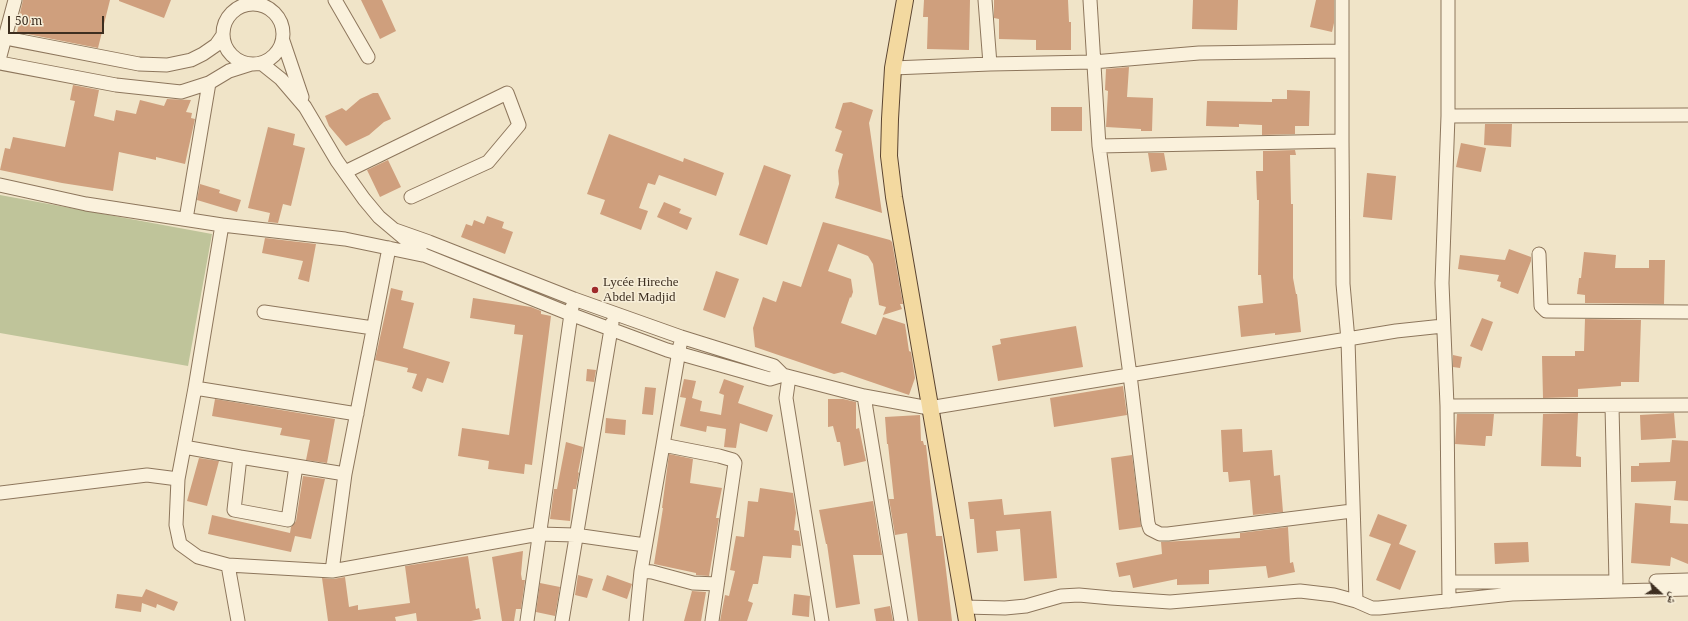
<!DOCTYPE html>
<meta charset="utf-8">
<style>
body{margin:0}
#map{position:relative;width:1688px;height:621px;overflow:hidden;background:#f0e4c8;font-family:Georgia,"Noto Naskh Arabic",serif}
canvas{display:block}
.north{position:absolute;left:1640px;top:573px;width:40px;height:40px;-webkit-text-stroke:3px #f7eed8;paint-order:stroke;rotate:112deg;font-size:11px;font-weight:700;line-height:16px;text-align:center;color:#3d2e20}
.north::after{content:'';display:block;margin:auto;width:14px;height:18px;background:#3d2e20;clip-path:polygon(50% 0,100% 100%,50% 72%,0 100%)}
.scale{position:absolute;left:8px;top:16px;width:96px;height:18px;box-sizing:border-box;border:2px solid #3d2e20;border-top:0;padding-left:5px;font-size:12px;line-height:14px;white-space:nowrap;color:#3d2e20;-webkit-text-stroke:3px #f7eed8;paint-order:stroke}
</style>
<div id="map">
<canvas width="1688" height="621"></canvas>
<div class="north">ش</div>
<div class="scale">50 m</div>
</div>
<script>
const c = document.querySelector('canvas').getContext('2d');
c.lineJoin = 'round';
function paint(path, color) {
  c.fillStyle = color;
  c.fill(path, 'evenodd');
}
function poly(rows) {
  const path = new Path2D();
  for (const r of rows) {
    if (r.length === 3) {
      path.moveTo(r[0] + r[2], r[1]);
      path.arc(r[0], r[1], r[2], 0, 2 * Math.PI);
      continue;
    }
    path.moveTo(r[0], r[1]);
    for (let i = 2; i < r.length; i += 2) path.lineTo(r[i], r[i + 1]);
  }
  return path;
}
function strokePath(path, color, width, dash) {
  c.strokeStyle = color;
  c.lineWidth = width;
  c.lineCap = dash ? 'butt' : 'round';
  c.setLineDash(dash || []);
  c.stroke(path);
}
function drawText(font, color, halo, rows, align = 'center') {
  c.font = font + ' Georgia,serif';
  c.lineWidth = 3;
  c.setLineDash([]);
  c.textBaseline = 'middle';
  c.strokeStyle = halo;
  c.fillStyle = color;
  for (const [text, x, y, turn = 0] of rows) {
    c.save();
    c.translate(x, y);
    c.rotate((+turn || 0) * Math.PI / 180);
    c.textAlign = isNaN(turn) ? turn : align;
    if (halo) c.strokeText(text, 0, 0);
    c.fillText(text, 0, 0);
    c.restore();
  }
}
paint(poly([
 [0,195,212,234,188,366,0,333]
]), '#bfc49a');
paint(poly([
 [23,0,110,0,98,48,17,32,22,14,20,13],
 [119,0,171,0,164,18,119,1],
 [361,0,382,0,396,31,380,39],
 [924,0,970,0,969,50,927,49,928,17,923,17],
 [994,0,1068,0,1069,22,1071,22,1071,50,1036,50,1036,40,999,39,999,19,994,18],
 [1193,0,1238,0,1237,30,1192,29],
 [1316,0,1334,0,1334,23,1332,32,1310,27],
 [1129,67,1127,97,1153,98,1152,131,1141,131,1141,129,1106,127,1108,91,1105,90,1106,69],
 [73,85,99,90,94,116,114,121,116,110,136,114,140,100,164,106,167,99,191,100,186,112,192,113,191,118,195,119,185,164,156,157,156,160,119,152,113,191,62,183,0,170,5,148,10,149,13,137,65,147,75,101,70,100],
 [1287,90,1310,91,1309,126,1295,126,1295,134,1262,135,1262,125,1239,124,1239,127,1206,126,1207,101,1272,102,1272,99,1287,99],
 [373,93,378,93,391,119,384,122,369,135,346,146,329,126,325,116,342,108,346,111,360,99],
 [851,102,873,110,869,123,882,213,835,198,839,184,838,171,843,154,835,151,842,131,835,128,843,103],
 [1051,107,1082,107,1082,131,1051,131],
 [1485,124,1512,124,1511,147,1484,145],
 [268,127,295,134,293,145,305,148,291,206,283,204,278,223,268,222,270,213,248,208],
 [609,134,683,162,684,158,724,173,716,196,659,175,655,185,648,183,639,208,648,211,641,230,600,214,605,200,587,194],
 [1461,143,1486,148,1481,172,1456,167],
 [1295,150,1296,155,1290,155,1291,204,1293,204,1293,278,1296,294,1297,294,1301,332,1275,335,1275,333,1241,337,1238,306,1263,303,1261,275,1258,275,1259,200,1257,200,1256,171,1263,171,1263,151],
 [1148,153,1164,153,1167,170,1151,172],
 [388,160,401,187,380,197,367,170],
 [764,165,791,175,767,245,739,235],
 [1367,173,1396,176,1392,220,1363,217],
 [200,184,220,190,219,193,241,200,237,212,197,200],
 [664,202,681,209,679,213,692,218,687,230,657,217],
 [487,216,504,222,502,228,513,232,505,254,461,237,466,224,472,226,474,220,484,224],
 [823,222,890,240,892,242,903,304,900,304,902,309,883,315,886,307,879,305,873,264,868,256,838,244,828,271,851,279,853,292,851,298,850,297,841,323,876,335,883,317,905,324,909,351,911,352,915,378,909,395,842,372,834,374,755,347,753,328,763,297,776,302,783,281,801,287],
 [265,238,316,244,309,282,298,279,303,261,262,253],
 [1509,249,1531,257,1531,261,1518,294,1500,287,1501,282,1497,281,1499,275,1458,269,1460,255,1505,260],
 [1584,252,1616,255,1615,268,1649,268,1649,260,1665,260,1664,304,1585,303,1585,295,1577,294,1579,278,1581,278],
 [716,271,739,279,725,318,703,310],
 [391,288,403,291,401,300,414,303,403,348,450,362,443,383,427,378,422,392,412,388,417,374,407,372,408,368,375,360],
 [473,298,531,307,541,311,541,314,551,316,532,465,525,464,524,474,488,469,489,461,458,456,462,428,509,435,523,335,514,334,515,325,470,318],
 [1482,318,1493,322,1482,351,1470,346],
 [1585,319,1641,320,1639,382,1621,382,1621,386,1578,389,1578,397,1543,398,1542,356,1575,356,1575,351,1584,351],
 [1076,326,1083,367,998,381,992,346,1001,344,1000,339],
 [1453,355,1462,357,1460,368,1453,367],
 [587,369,596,370,594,382,586,381],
 [684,379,696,381,692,398,702,401,700,411,721,415,724,395,719,393,724,379,744,386,738,403,773,415,767,432,740,423,736,448,724,447,726,429,707,426,706,432,680,426,686,398,680,397],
 [1123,386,1127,415,1054,427,1050,398],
 [645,387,656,388,653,415,642,414],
 [215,399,335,419,327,463,306,460,310,440,280,435,282,428,212,416],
 [828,399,843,399,856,402,856,429,859,428,866,461,844,466,840,442,837,442,833,426,828,427],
 [1578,413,1576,456,1581,457,1581,467,1541,466,1543,414],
 [1674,413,1676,438,1641,440,1640,415],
 [1457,414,1494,414,1492,436,1486,436,1485,446,1455,444],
 [920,415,921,441,923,441,924,445,926,445,936,536,942,536,952,621,918,621,907,533,895,535,889,499,894,499,888,444,887,444,885,417],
 [606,418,626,420,625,435,605,433],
 [1242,429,1243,452,1272,450,1274,476,1280,475,1283,512,1253,515,1250,480,1229,482,1228,472,1223,472,1221,430],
 [1672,440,1688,441,1688,501,1674,500,1676,481,1631,482,1631,466,1639,466,1639,463,1670,462],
 [566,442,583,447,578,472,579,473,576,489,573,489,570,521,550,519,554,489,557,489],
 [669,454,693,459,690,483,722,488,716,518,719,518,709,576,696,575,696,573,654,564,663,508,662,508],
 [1132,455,1141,527,1119,530,1111,458],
 [199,458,219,461,207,506,187,501],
 [303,476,325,479,311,539,295,536,291,552,208,534,212,515,290,533,291,527,296,521],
 [760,488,793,493,796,513,794,530,799,531,801,546,792,545,791,558,763,556,758,584,753,584,748,601,753,603,747,621,720,621,725,595,729,596,735,571,730,570,736,536,744,537,748,501,758,502],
 [1002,499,1004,515,1051,511,1057,578,1024,581,1020,529,996,531,998,551,977,553,974,519,970,519,968,502],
 [873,501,882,555,853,555,860,604,836,608,827,544,826,544,819,510],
 [1635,503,1671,506,1670,523,1688,524,1688,564,1671,557,1670,566,1631,563],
 [1378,514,1407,525,1399,544,1416,551,1400,590,1376,580,1391,544,1369,536],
 [1288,527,1290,563,1293,562,1295,572,1268,578,1266,566,1209,570,1209,584,1177,585,1177,579,1133,588,1130,575,1119,577,1116,563,1162,554,1161,542,1240,538,1240,533],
 [1528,542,1529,562,1495,564,1494,543],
 [523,551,521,574,522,580,525,580,521,609,516,609,514,621,502,621,492,557],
 [468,556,476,609,479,608,481,619,471,621,417,621,416,613,395,617,396,621,328,621,322,578,333,579,345,577,349,607,358,605,358,610,410,603,405,566],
 [578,575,593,579,587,598,575,595],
 [607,575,632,584,627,599,602,590],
 [540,583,560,587,555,616,536,612],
 [146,589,178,602,174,611,157,604,156,608,142,603,141,612,115,608,117,594,142,597],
 [692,591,706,592,701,621,684,621],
 [794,594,810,596,809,617,792,615],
 [890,606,893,621,876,621,874,609]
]), '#cf9f7d');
const minor = poly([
 [335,0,368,57],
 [985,0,990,64],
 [1090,0,1099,146,1130,375,1148,523,1150,529,1160,534,1168,534,1352,511],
 [1342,0,1342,141,1343,284,1348,340,1356,601],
 [1448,0,1448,116,1442,283,1447,406,1449,601],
 [253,34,30],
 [0,37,139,64,167,65,191,60,203,54,216,45,223,35],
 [283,41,302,97],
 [0,56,15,0],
 [0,63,116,85,181,92,209,83,229,71,251,64],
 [261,63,281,79,305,107,337,161,364,199,379,217,424,255,570,314,667,350,770,379,783,375],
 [893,68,990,64,1093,62,1199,53,1342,51],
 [1448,116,1688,115],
 [1099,146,1342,141],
 [345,172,507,93,519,125,488,162,411,197],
 [0,185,86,204,222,225,345,239,422,255],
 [186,219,209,83],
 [395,230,429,242,574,299,681,337,774,366,783,375,864,396,929,408,1396,331,1443,326],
 [1539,254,1541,306,1546,311,1688,312],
 [264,312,373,328],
 [789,377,786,398,822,621],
 [195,388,222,225],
 [864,396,901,621],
 [1447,406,1688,405],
 [1612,406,1616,582],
 [663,445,680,345],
 [184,447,178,479,176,525,180,544,198,557,228,565,332,571,539,534,575,535,645,545],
 [240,457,184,447,195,388,357,414],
 [296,466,288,520,234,510,240,457,296,466,345,474],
 [0,493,147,475,178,479],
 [228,565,238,621],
 [332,571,345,474,389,248],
 [641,571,652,572,693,583,717,584],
 [1656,581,1688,580],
 [1449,582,1614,582],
 [964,607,1005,608,1026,606,1061,596,1079,595,1111,598,1170,602,1300,591,1334,595,1356,601,1372,608,1379,608,1512,594,1688,589],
 [527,621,572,307],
 [562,621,612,323],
 [636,621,641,571,663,445,719,456,733,460,735,463,712,621]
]);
const major = poly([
 [905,0,893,68,890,119,889,156,894,197,967,621]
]);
strokePath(minor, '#8d765c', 15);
strokePath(major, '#5b4430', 18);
strokePath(minor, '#faf1dc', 13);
strokePath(major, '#f3d9a0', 16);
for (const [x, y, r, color] of [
 [595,290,4,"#9e2a2b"]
]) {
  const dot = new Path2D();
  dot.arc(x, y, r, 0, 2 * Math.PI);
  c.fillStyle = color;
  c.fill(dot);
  strokePath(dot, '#f7eed8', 1.5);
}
drawText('13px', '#3d2e20', '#f7eed8', [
 ["Lycée Hireche",603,283],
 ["Abdel Madjid",603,298]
], 'left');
</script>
